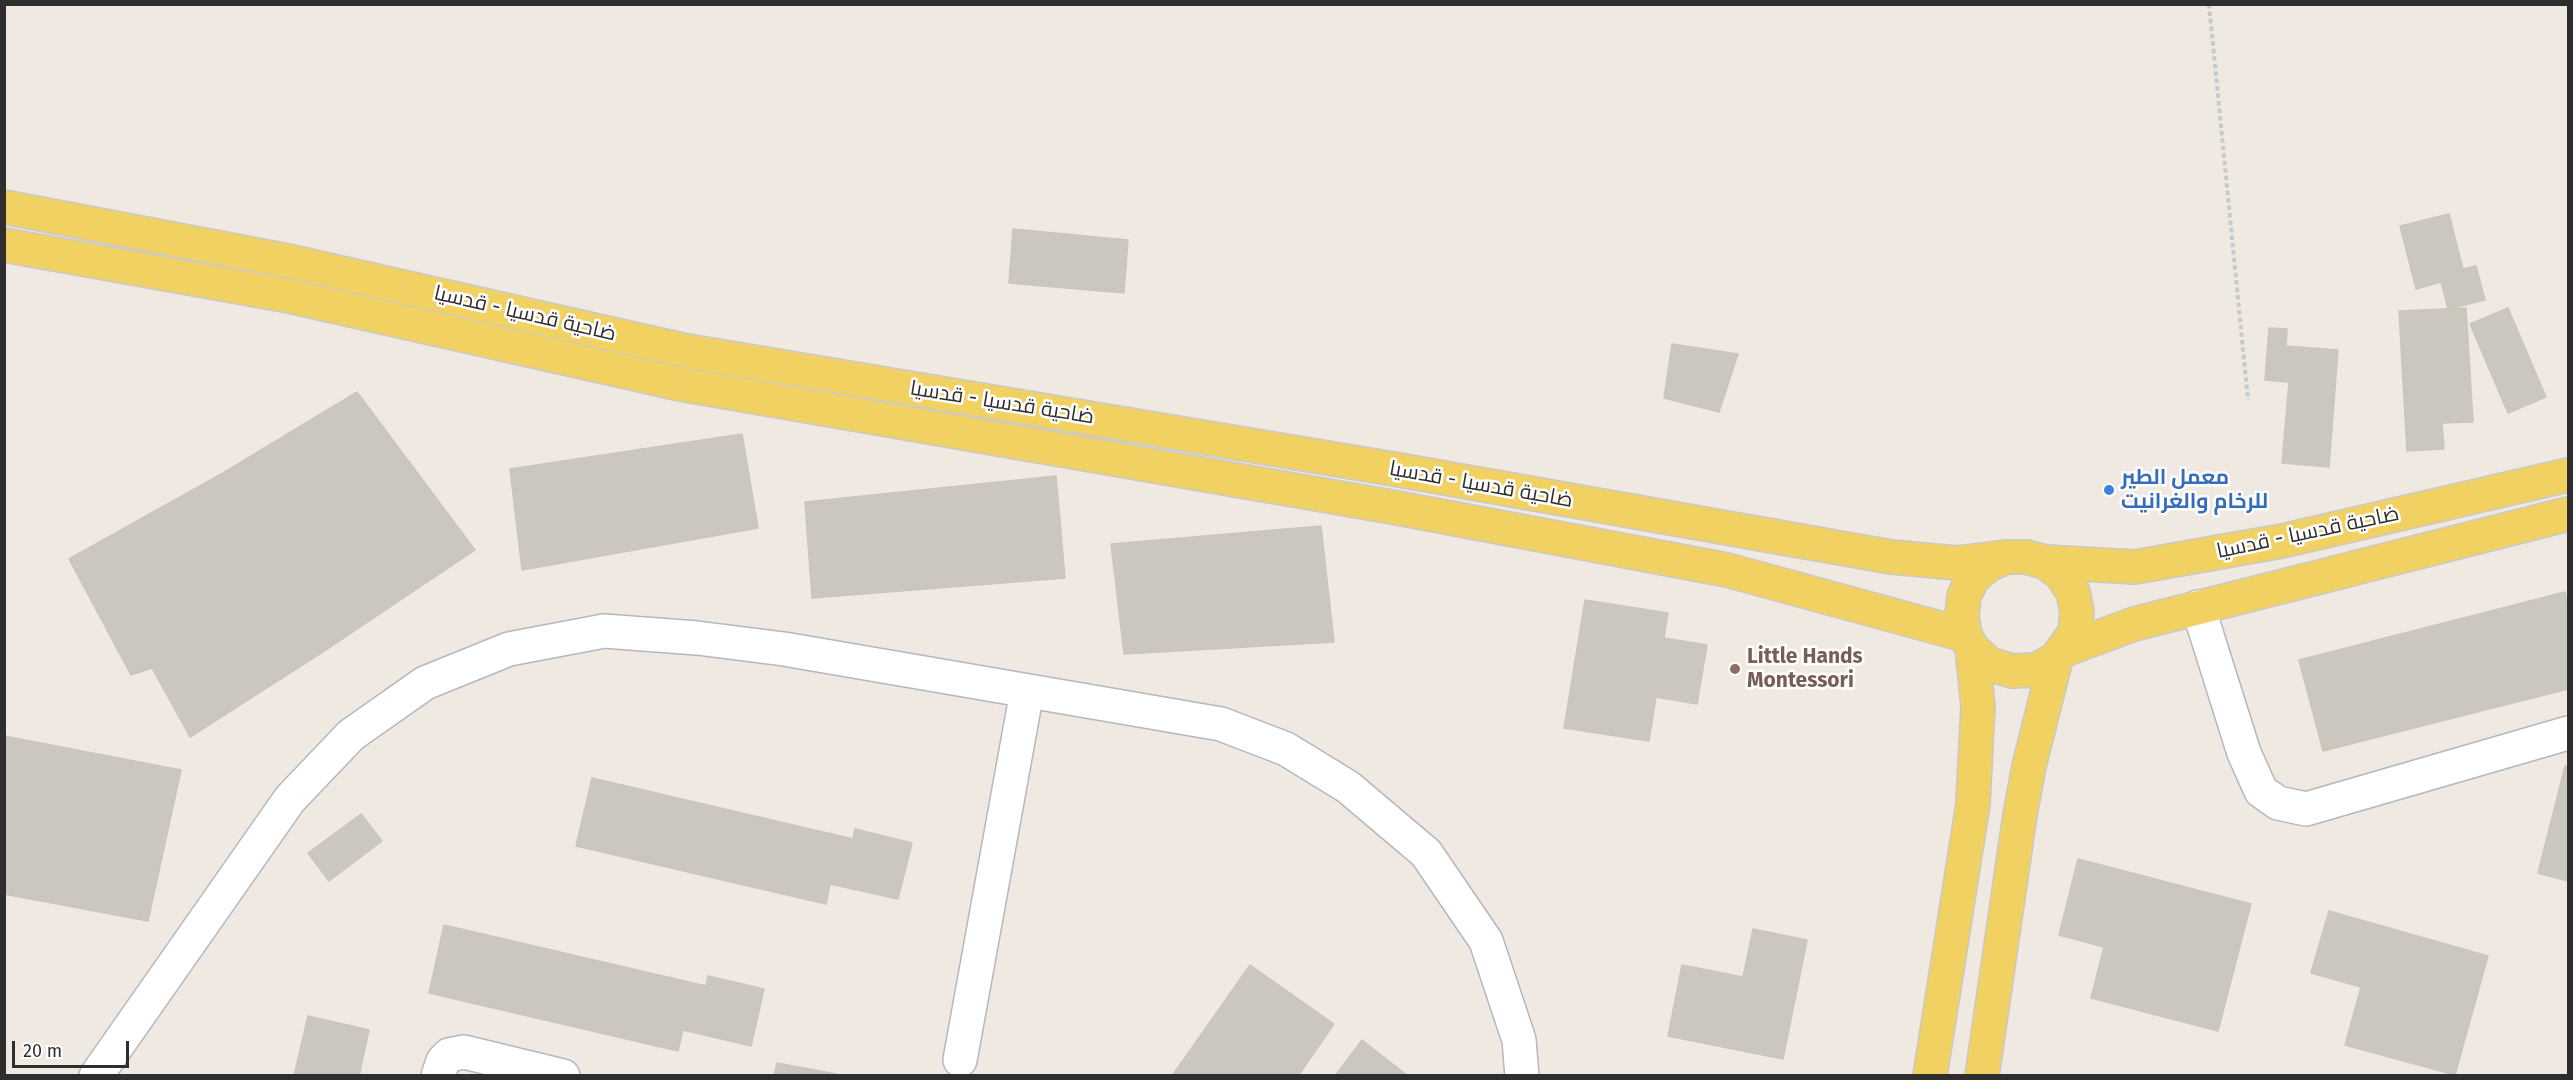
<!DOCTYPE html>
<meta charset="utf-8">
<style>
body{margin:0}
#map{position:relative;width:2573px;height:1080px;overflow:hidden;background:#efe9e1;font-family:"Fira Sans",sans-serif}
canvas{display:block}
.frame{position:absolute;inset:0;border:6px solid #2e2e2e;pointer-events:none}
.scale{position:absolute;left:12px;top:1041px;width:117px;height:27px;box-sizing:border-box;border:3px solid #2e2e2e;border-top:0;padding-left:8px;font-size:18px;line-height:21px;white-space:nowrap;color:#2e2e2e;-webkit-text-stroke:4px #fff;paint-order:stroke}
</style>
<div id="map">
<canvas width="2573" height="1080"></canvas>
<div class="frame"></div>
<div class="scale">20 m</div>
</div>
<script>
const c = document.querySelector('canvas').getContext('2d');
c.lineJoin = 'round';
function paint(path, color) {
  c.fillStyle = color;
  c.fill(path, 'evenodd');
}
function poly(rows) {
  const path = new Path2D();
  for (const r of rows) {
    path.moveTo(r[0], r[1]);
    for (let i = 2; i < r.length; i += 2) path.lineTo(r[i], r[i + 1]);
  }
  return path;
}
function strokePath(path, color, width, dash) {
  c.strokeStyle = color;
  c.lineWidth = width;
  c.lineCap = dash ? 'butt' : 'round';
  c.setLineDash(dash || []);
  c.stroke(path);
}
function drawText(font, color, halo, rows, align = 'center') {
  c.font = font + ' "Fira Sans",Cairo,sans-serif';
  c.lineWidth = 5;
  c.setLineDash([]);
  c.textBaseline = 'middle';
  c.strokeStyle = halo;
  c.fillStyle = color;
  for (const [text, x, y, turn = 0] of rows) {
    c.save();
    c.translate(x, y);
    c.rotate((+turn || 0) * Math.PI / 180);
    c.textAlign = isNaN(turn) ? turn : align;
    if (halo) c.strokeText(text, 0, 0);
    c.fillText(text, 0, 0);
    c.restore();
  }
}
const building = poly([
 [2449,214,2463,269,2476,266,2485,300,2448,309,2441,282,2416,289,2400,226,2449,214],
 [1013,229,1128,240,1124,293,1009,283,1013,229],
 [2466,308,2473,422,2442,423,2444,449,2407,451,2399,311,2466,308],
 [2508,308,2546,397,2508,413,2470,324,2508,308],
 [2269,328,2287,329,2286,346,2338,350,2329,467,2282,463,2289,382,2265,380,2269,328],
 [1672,344,1738,354,1719,412,1664,398,1672,344],
 [357,392,475,550,332,646,223,473,357,392],
 [742,434,758,528,522,570,510,469,742,434],
 [223,473,332,646,190,737,152,668,131,675,69,559,223,473],
 [1056,476,1065,578,812,598,805,502,1056,476],
 [1321,526,1334,642,1124,654,1111,544,1321,526],
 [2565,592,2568,605,2568,689,2323,751,2299,660,2565,592],
 [1585,600,1668,613,1664,638,1707,645,1697,704,1656,697,1649,741,1564,728,1585,600],
 [4,736,181,770,148,921,4,894,4,736],
 [2565,766,2568,767,2568,881,2538,873,2565,766],
 [592,778,853,839,855,829,912,843,898,899,830,884,826,904,576,846,592,778],
 [361,814,382,841,329,881,308,853,361,814],
 [2078,859,2251,904,2218,1031,2091,998,2104,947,2059,935,2078,859],
 [2329,911,2488,956,2455,1075,2345,1045,2361,987,2311,973,2329,911],
 [444,925,706,986,708,976,764,989,751,1046,683,1030,678,1051,429,993,444,925],
 [1753,929,1807,940,1783,1059,1668,1036,1682,965,1743,977,1753,929],
 [1250,965,1334,1024,1298,1076,1172,1076,1250,965],
 [308,1016,369,1030,359,1076,294,1076,308,1016],
 [1362,1040,1408,1076,1335,1076,1362,1040],
 [777,1063,836,1074,836,1076,774,1076,777,1063]
]);
paint(building, '#cbc7bf');
strokePath(building, '#cbc5ba', 1.5);
const minor = poly([
 [2198,607,2244,753,2261,791,2278,803,2306,809,2568,733],
 [960,1060,1027,691],
 [96,1076,290,799,351,735,425,683,509,649,604,631,697,638,784,649,1221,724,1286,749,1348,787,1426,853,1486,941,1519,1040,1522,1076],
 [438,1076,443,1061,449,1055,464,1052,563,1076]
]);
const major = poly([
 [4,207,288,261,687,351,1399,470,1891,557,1957,563,2006,557],
 [4,245,284,295,680,384,1392,507,1727,570,1965,635],
 [2045,562,2061,574,2073,592,2077,612,2075,632,2056,659,2036,670,2012,671,1989,664,1972,648,1965,635,1962,616,1964,596,1973,578,1988,565,2006,557,2026,557,2045,562,2135,567,2282,541,2568,475],
 [2064,650,2134,624,2568,514],
 [1930,1076,1973,804,1978,706,1972,648],
 [1982,1076,2020,815,2029,766,2056,659]
]);
strokePath(minor, '#b4b7c1', 36);
strokePath(major, '#c9c9c9', 36);
strokePath(poly([
 [2209,4,2248,400]
]), '#c9c9c9', 4, [4.5, 3]);
strokePath(minor, '#fff', 33);
strokePath(major, '#f2d163', 33);
for (const [x, y, r, color] of [
 [2109,490,6,"#3f7fe0"],
 [1735,669,6,"#8d6e63"]
]) {
  const dot = new Path2D();
  dot.arc(x, y, r, 0, 2 * Math.PI);
  c.fillStyle = color;
  c.fill(dot);
  strokePath(dot, '#fff', 2);
}
drawText('21px', '#2e2e2e', '#fff', [
 ["ضاحية قدسيا - قدسيا",525,314,13],
 ["ضاحية قدسيا - قدسيا",1002,403,9],
 ["ضاحية قدسيا - قدسيا",1481,485,10],
 ["ضاحية قدسيا - قدسيا",2308,533,-12]
]);
drawText('bold 21px', '#366cbe', '#fff', [
 ["معمل الطير",2121,478],
 ["للرخام والغرانيت",2121,502]
], 'left');
drawText('bold 21px', '#785e54', '#fff', [
 ["Little Hands",1747,657],
 ["Montessori",1747,681]
], 'left');
</script>
